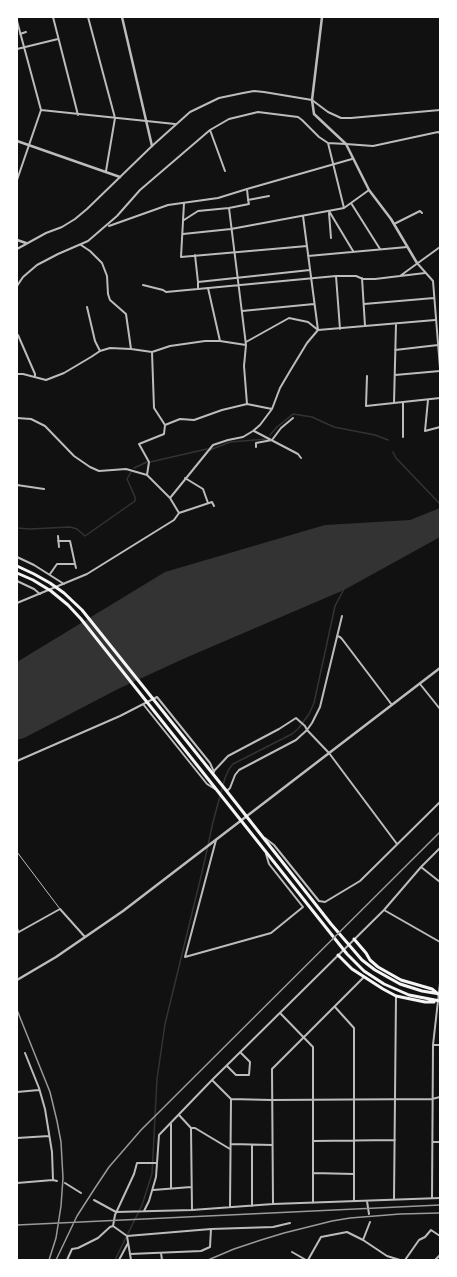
<!DOCTYPE html>
<style>
body{margin:0}
#map{position:relative;width:457px;height:1277px;overflow:hidden;background:#111;font-family:"Titillium Web",sans-serif}
canvas{display:block}
.frame{position:absolute;inset:0;border:18px solid #fff;pointer-events:none}
</style>
<div id="map">
<canvas width="457" height="1277"></canvas>
<div class="frame"></div>
</div>
<script>
const c = document.querySelector('canvas').getContext('2d');
c.lineJoin = 'round';
function paint(path, color) {
  c.fillStyle = color;
  c.fill(path, 'evenodd');
}
function poly(rows) {
  const path = new Path2D();
  for (const r of rows) {
    path.moveTo(r[0], r[1]);
    for (let i = 2; i < r.length; i += 2) path.lineTo(r[i], r[i + 1]);
  }
  return path;
}
function strokePath(path, color, width, dash) {
  c.strokeStyle = color;
  c.lineWidth = width;
  c.lineCap = dash ? 'butt' : 'round';
  c.setLineDash(dash || []);
  c.stroke(path);
}
paint(poly([
 [440,508,440,537,344,590,183,659,118,689,24,738,17,740,17,662,165,572,325,525,410,520]
]), '#333');
strokePath(poly([
 [270,435,277,427,293,414,312,417,334,427,375,435,388,440],
 [210,450,230,442,267,439],
 [393,452,396,458,440,504],
 [150,462,207,449],
 [134,468,147,462],
 [17,528,30,529,70,527,77,529,85,536,135,501,135,497,127,479,131,472],
 [115,1260,142,1205,152,1174,157,1079,165,1024,203,868,213,822,225,778,229,769,233,764,292,734,298,729,309,714,314,703,335,606,344,589]
]), '#333', 1.5);
strokePath(poly([
 [17,852,60,909],
 [17,927,19,932]
]), '#bcbcbc', 1);
strokePath(poly([
 [53,17,78,115],
 [88,17,115,118,106,171],
 [17,21,41,110,17,180],
 [20,34,26,32],
 [17,49,58,39],
 [41,110,175,124],
 [210,130,225,171],
 [328,143,344,208],
 [247,189,248,199],
 [184,203,181,257,307,246],
 [351,203,380,249],
 [229,208,246,345,244,366,247,404],
 [329,211,353,251],
 [329,213,331,238],
 [184,220,198,211,229,208,249,204,248,200,269,196],
 [394,224,420,211,422,213],
 [109,226,168,205,218,198,247,189,352,159],
 [183,234,231,229,344,208,369,190],
 [81,245,90,251,102,263,107,276,108,294,110,300,126,314,131,349],
 [17,249,46,233,62,227,75,219,87,209,152,146,190,112,219,98,243,93,254,91,264,92,312,100,328,112,341,118,351,118,440,110],
 [195,255,198,282],
 [308,256,407,247],
 [417,263,433,281,440,368],
 [336,276,340,329],
 [400,276,440,247],
 [362,278,365,326],
 [143,285,163,290,166,292,336,276,356,276,363,279,375,279,425,273],
 [17,286,23,277,37,265,58,254,88,241,117,216,140,190,210,130,229,119,258,112,298,117,302,120,319,137,328,143,346,144,373,146,438,132,440,133],
 [208,288,220,341],
 [198,289,198,282,310,270],
 [364,304,434,298],
 [87,307,95,341,100,351],
 [242,311,314,304],
 [17,336,18,335,35,374,35,376],
 [246,342,289,318,308,322,318,330,435,320],
 [395,350,438,345],
 [152,352,154,408,165,425],
 [17,374,23,374,46,380,64,373,91,357,100,351,110,348,131,349,152,352,170,346,205,341,220,341,246,345],
 [395,375,440,371],
 [367,376,366,406,440,398],
 [428,400,425,431,440,427],
 [394,403,396,324],
 [17,418,31,419,45,426,74,456,90,467,99,471,126,469,147,475,170,498],
 [254,431,298,454,301,458],
 [403,437,403,402],
 [256,447,256,443,272,440,281,428,293,418],
 [147,475,149,462,139,444,164,434,165,425,180,419,194,420,222,410,247,404,272,409],
 [185,478,203,489,208,503],
 [17,485,44,489],
 [179,513,170,498,213,445,228,440,243,437,253,431,260,425,272,409,280,388,290,371,307,343,318,330,303,216],
 [58,536,59,547],
 [58,541,70,541,75,564],
 [17,557,34,565,64,584],
 [50,574,57,564,75,564,76,568],
 [17,581,34,589,40,594],
 [17,603,87,574,174,520,179,513,212,502,214,506],
 [337,636,340,637,342,639,392,705],
 [420,684,440,709],
 [143,704,207,784,215,789],
 [17,761,120,716,157,697,210,763,214,772],
 [214,771,228,756,279,729,296,718,305,726,307,730,329,753,397,844],
 [227,791,230,788,235,775,239,770,296,740,307,730,312,723,320,707,342,616],
 [265,838,274,845,319,901,325,902,360,881,440,802],
 [421,867,440,882],
 [384,910,440,942],
 [17,933,60,909,85,937],
 [185,957,271,933,303,907,269,864,266,854],
 [185,957,216,840],
 [335,1007,354,1028,354,1201],
 [280,1013,313,1047,313,1203],
 [433,1045,440,1045],
 [25,1053,39,1088,45,1109,52,1152,53,1180],
 [227,1066,236,1075,249,1075,250,1062,240,1052],
 [212,1080,231,1099,271,1100,432,1099,440,1097],
 [17,1092,39,1090],
 [179,1115,191,1128,192,1210],
 [171,1124,171,1188],
 [191,1128,195,1128,230,1149],
 [17,1138,49,1136],
 [313,1141,395,1140],
 [433,1142,440,1142],
 [231,1144,272,1145],
 [313,1173,354,1174],
 [17,1183,53,1180,57,1181],
 [65,1183,81,1193],
 [153,1190,191,1187],
 [432,1198,433,1045,440,983],
 [394,1199,396,996],
 [94,1200,116,1212,192,1210,273,1204,440,1198],
 [367,1201,369,1214],
 [273,1204,272,1069,364,977],
 [252,1206,252,1146],
 [230,1207,231,1099],
 [144,1211,149,1201,156,1177,159,1135,212,1080,384,910,421,867,440,848],
 [127,1236,211,1229,273,1227,290,1223],
 [127,1236,113,1226,115,1215,134,1174,137,1163,157,1163],
 [127,1236,131,1260],
 [363,1240,370,1222],
 [292,1252,306,1260],
 [161,1253,162,1260],
 [130,1254,201,1251,210,1247,211,1229],
 [67,1260,72,1249,78,1248,98,1238,110,1227,113,1226],
 [119,1260,128,1243],
 [308,1260,321,1237,347,1232,363,1240,387,1256,400,1260],
 [405,1260,419,1240,425,1237,431,1230,440,1236],
 [435,1260,440,1255]
]), '#bcbcbc', 2);
strokePath(poly([
 [122,17,152,146],
 [322,17,312,100,314,114,346,144,369,190,391,219,417,263],
 [17,141,120,177],
 [17,240,26,243],
 [17,980,56,957,123,911,440,668]
]), '#bcbcbc', 2.5);
strokePath(poly([
 [17,566,34,574,50,583,64,593,82,610,225,789,331,924,362,960,375,970,400,984,422,991,440,994],
 [17,573,33,580,51,591,68,605,81,619,347,954,364,971,384,984,409,995,440,1001],
 [354,939,366,953,370,960,378,967,401,980,432,989,438,994],
 [338,955,352,969,383,989,396,996,425,1002,434,1002]
]), '#f5f5f5', 3);
strokePath(poly([
 [17,1010,50,1092,57,1121,61,1142,63,1178,61,1206,56,1238,49,1260],
 [17,1225,440,1205],
 [56,1260,77,1216,95,1188,109,1167,141,1130,440,832],
 [208,1260,234,1249,261,1240,284,1233,332,1221,350,1218,400,1214,440,1213]
]), '#9a9a9a', 1.5);
</script>
